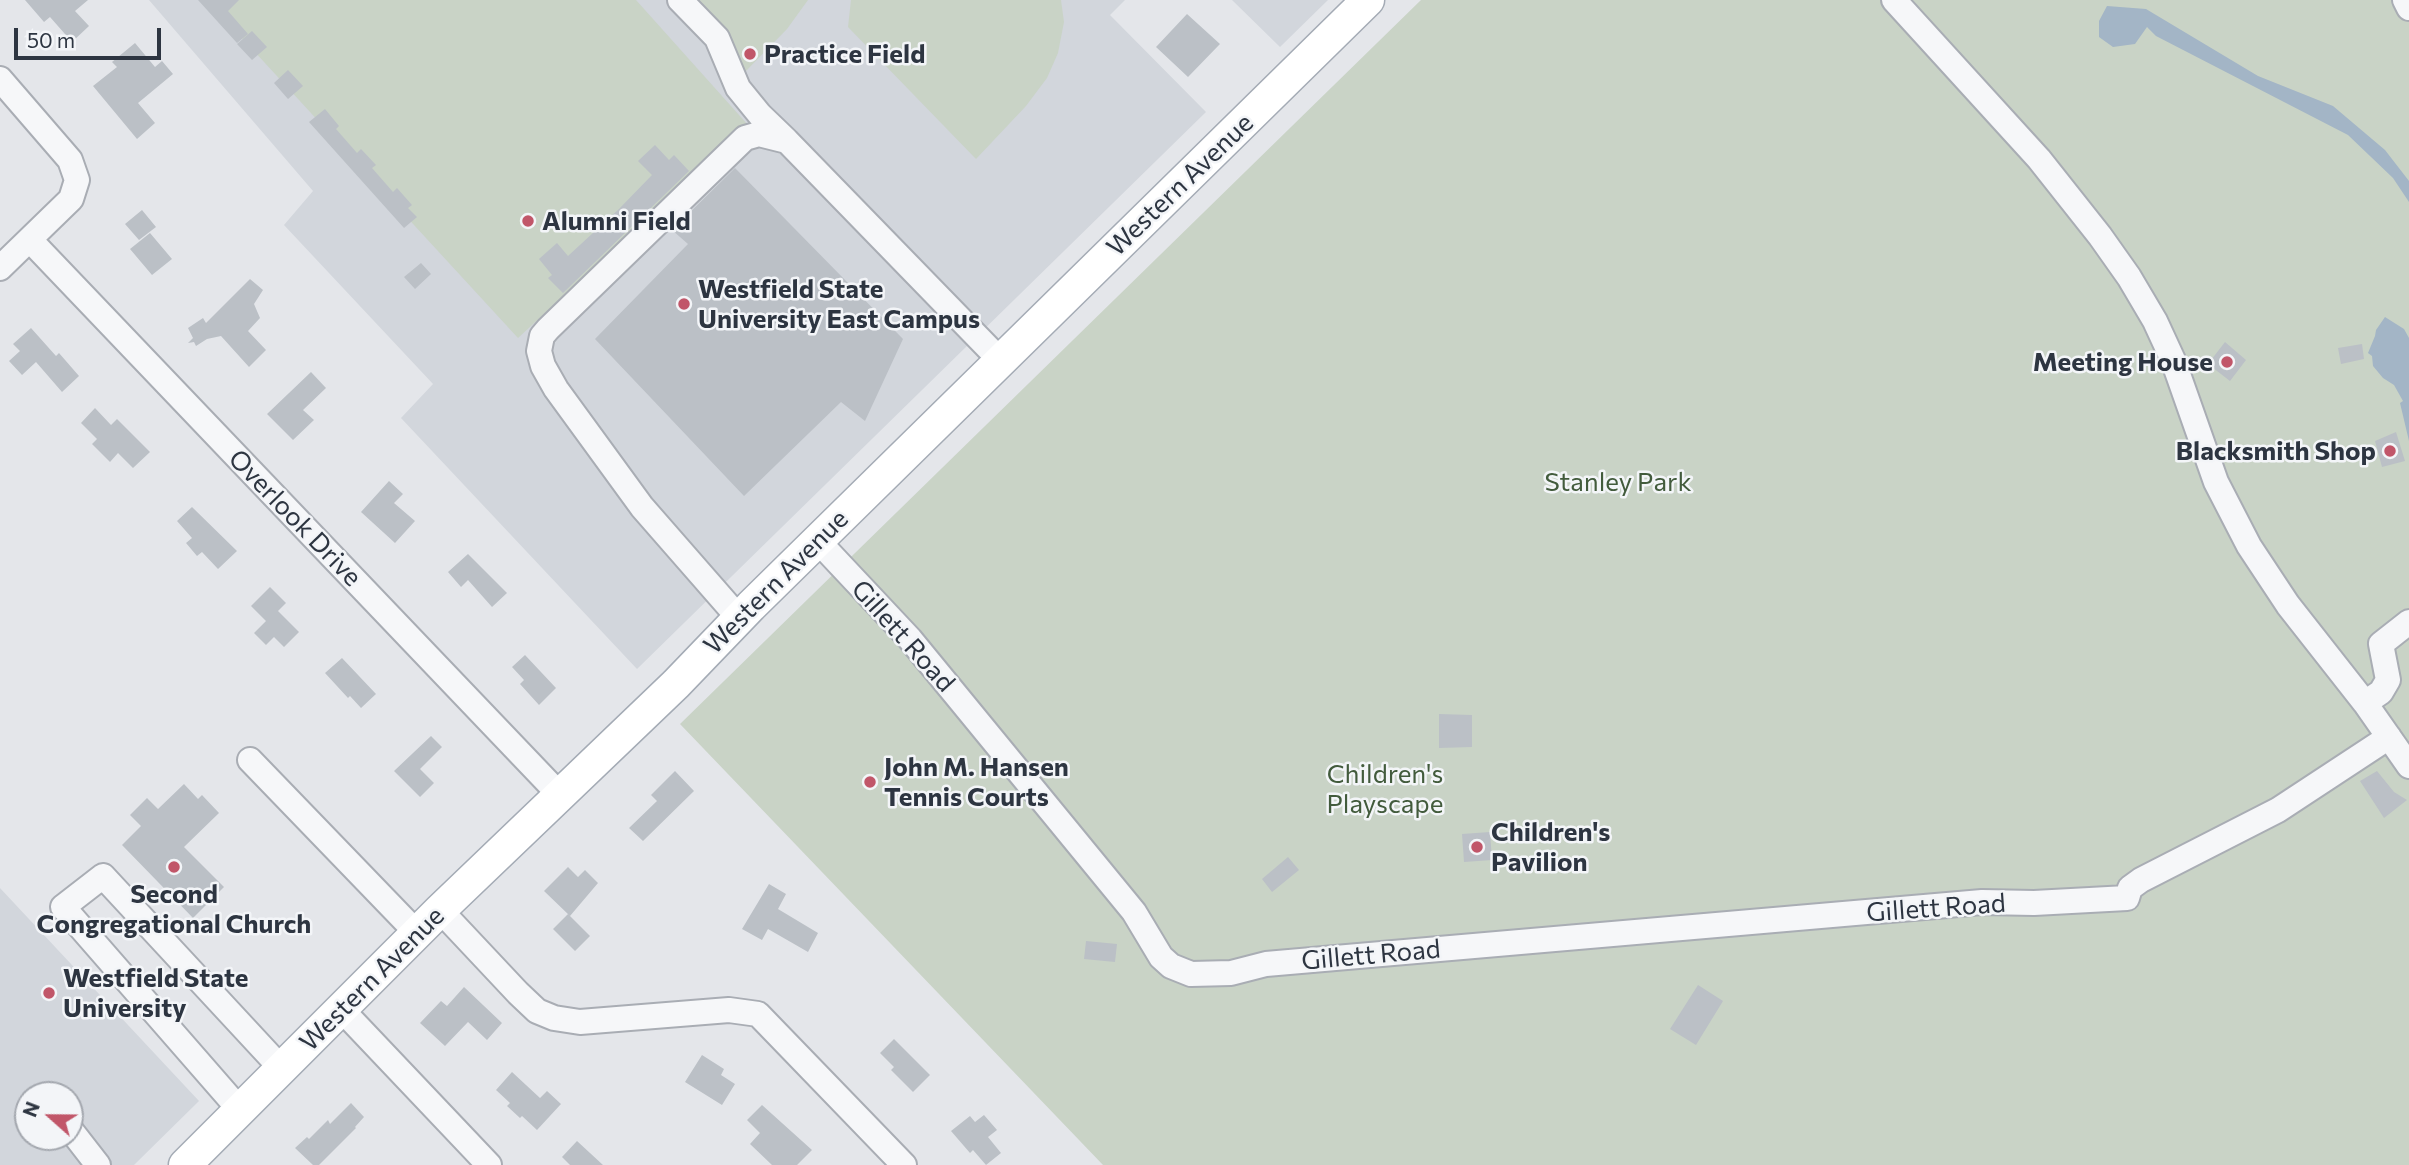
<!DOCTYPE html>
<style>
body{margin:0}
#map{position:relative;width:2409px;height:1165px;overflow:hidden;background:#e4e6ea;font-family:Commissioner,sans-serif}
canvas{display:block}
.north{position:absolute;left:14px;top:1081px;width:70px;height:70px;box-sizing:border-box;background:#f3f5f8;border:2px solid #a4a8af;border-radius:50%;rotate:291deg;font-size:19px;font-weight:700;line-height:28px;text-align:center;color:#2d3541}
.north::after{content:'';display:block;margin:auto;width:24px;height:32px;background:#c15669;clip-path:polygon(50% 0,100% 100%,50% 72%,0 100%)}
.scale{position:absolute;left:14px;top:28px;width:147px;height:32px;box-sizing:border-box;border:4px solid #2d3541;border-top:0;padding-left:9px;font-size:21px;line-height:24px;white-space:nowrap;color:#2d3541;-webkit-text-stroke:5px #f3f5f8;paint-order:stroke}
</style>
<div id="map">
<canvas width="2409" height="1165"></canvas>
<div class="north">N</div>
<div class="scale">50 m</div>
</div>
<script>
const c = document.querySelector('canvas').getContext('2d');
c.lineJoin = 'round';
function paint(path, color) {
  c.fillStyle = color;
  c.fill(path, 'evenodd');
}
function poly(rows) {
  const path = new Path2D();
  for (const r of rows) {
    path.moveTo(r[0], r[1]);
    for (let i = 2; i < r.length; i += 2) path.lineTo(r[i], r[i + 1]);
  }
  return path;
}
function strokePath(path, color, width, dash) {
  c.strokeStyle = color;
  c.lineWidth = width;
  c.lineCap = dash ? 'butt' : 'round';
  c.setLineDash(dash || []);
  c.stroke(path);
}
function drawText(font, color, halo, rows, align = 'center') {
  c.font = font + ' Commissioner,sans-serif';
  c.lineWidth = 5;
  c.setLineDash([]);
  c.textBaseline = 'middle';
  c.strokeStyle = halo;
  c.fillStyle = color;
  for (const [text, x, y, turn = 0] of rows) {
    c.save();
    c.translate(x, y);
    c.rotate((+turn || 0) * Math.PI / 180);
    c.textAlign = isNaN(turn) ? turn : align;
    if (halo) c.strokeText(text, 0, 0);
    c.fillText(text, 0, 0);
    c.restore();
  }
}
paint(poly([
 [149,0,1125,0,1110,15,1206,112,637,669,401,418,433,384,284,225,313,191],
 [1232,0,1328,0,1280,47],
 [0,888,199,1101,134,1165,0,1165],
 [28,1095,70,1095,70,1137,28,1137]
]), '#d2d6dc');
paint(poly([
 [207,0,636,0,748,125,518,338],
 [699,0,808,0,787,29,744,73,731,36],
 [851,0,1061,0,1064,22,1058,53,1047,78,1026,106,976,159,848,27],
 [1421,0,2409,0,2409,1165,1103,1165,680,724]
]), '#c9d3c6');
paint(poly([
 [2107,6,2146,9,2258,76,2333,106,2385,150,2409,181,2409,202,2393,178,2348,135,2156,36,2147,27,2135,44,2113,47,2099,37,2099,21],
 [2385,317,2404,329,2409,338,2409,441,2400,403,2403,401,2394,385,2383,378,2373,366,2372,356,2368,353,2375,336,2376,330]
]), '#a3b5c6');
paint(poly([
 [25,0,88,0,75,11,89,26,72,42,50,17,44,22],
 [198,0,239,0,228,11,248,34,237,43],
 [1187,14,1220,44,1188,77,1156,47],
 [252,31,267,47,252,60,237,44],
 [135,43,155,67,162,61,173,74,138,103,155,123,137,139,93,86,117,67,112,62],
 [288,70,303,86,288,99,274,83],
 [325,109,339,126,336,129,357,153,361,149,376,165,372,168,393,192,397,188,412,205,408,208,417,217,404,228,309,122],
 [655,145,669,160,674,155,689,171,563,293,548,278,552,275,539,259,557,243,568,256,619,209,652,175,638,161],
 [735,168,903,339,865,421,841,402,744,496,595,339,688,244,672,230],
 [142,210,156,227,139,240,125,224],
 [150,233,172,259,152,275,130,249],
 [421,263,431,274,415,289,404,277],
 [250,279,263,290,254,304,260,318,248,331,266,350,249,367,221,336,207,339,196,346,194,342,188,343,193,338,188,328,203,318,206,323],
 [31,328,56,356,59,353,79,376,62,392,36,362,22,375,9,361,20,351,13,344],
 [2225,342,2246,360,2230,381,2208,364],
 [2362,344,2364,359,2341,364,2338,348],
 [311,372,326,388,303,410,314,420,293,440,267,414],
 [95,408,111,425,117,419,150,452,133,468,118,453,110,462,92,444,97,439,81,423],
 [2396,432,2405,461,2382,467,2375,441],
 [389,481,403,494,394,503,415,521,395,543,361,512],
 [192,507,237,551,218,569,202,552,197,556,186,543,192,538,177,521],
 [468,554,507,593,492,607,468,580,461,587,448,572],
 [270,587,286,603,278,611,299,632,284,647,274,637,266,645,254,633,266,621,251,606],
 [525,655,556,688,539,705,520,684,524,680,512,667],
 [342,658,376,694,361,708,350,696,348,698,325,673],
 [1439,714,1472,715,1472,747,1439,748],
 [431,736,442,747,420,769,434,783,420,797,394,771],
 [675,771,694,791,643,841,629,828,657,801,651,795],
 [2377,771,2394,792,2407,800,2384,818,2360,781],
 [184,784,198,799,202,795,219,813,184,847,224,887,193,918,122,845,141,826,130,815,147,798,158,809],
 [1490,832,1492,860,1464,862,1462,834],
 [1288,857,1299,870,1272,892,1262,879],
 [568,867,578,877,585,870,598,883,570,916,544,891],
 [769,884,786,894,778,909,818,933,808,952,768,929,762,940,742,929],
 [568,914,590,936,575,951,553,929],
 [1086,941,1117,944,1115,962,1084,959],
 [1698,985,1723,1001,1696,1045,1670,1029],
 [464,987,502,1023,487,1040,468,1022,445,1046,420,1023,441,1001,447,1006],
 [894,1039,930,1075,913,1092,891,1070,894,1067,880,1053],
 [702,1055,724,1069,721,1075,735,1084,722,1105,685,1082],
 [512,1072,540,1098,547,1091,561,1104,537,1130,522,1116,520,1118,507,1106,510,1103,496,1090],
 [351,1103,364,1117,355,1127,356,1128,319,1165,313,1165,295,1148,307,1137,309,1139,328,1120,330,1124],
 [762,1105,812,1150,797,1165,772,1165,750,1144,760,1133,747,1120],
 [984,1115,997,1130,988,1137,1001,1153,986,1165,973,1150,970,1153,951,1131,970,1116,975,1122],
 [577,1141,603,1165,570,1165,562,1157]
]), '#bbc0c6');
const minor = poly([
 [680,0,717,38,738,88,760,115,786,140],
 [1894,0,2039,159,2100,236,2129,277,2155,321,2173,360,2216,482,2249,546,2288,605,2365,703,2409,766],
 [2405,0,2409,8],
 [0,79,70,160,77,180,71,199,0,268],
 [30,240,560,795],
 [817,540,910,639,1134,912,1161,957,1171,966,1191,974,1231,973,1266,964,1982,902,2034,903,2127,898,2130,888,2141,880,2278,810,2389,737],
 [739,618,642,507,556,389,543,366,539,351,542,336,548,329,745,138,759,134,787,141,1001,361],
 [2365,703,2381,692,2388,680,2381,644,2409,622],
 [250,760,417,933],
 [440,910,518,993,537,1011,554,1018,580,1022,729,1010,758,1014,904,1165],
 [342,1010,489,1165],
 [240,1110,63,907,103,876,282,1069],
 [70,1129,98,1165]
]);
const major = poly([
 [185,1165,440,910,676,684,751,606,1368,0]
]);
strokePath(minor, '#a9adb4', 28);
strokePath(major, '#a4abb5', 35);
strokePath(minor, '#f6f7f9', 24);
strokePath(major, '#fff', 32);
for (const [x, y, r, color] of [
 [750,54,7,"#c15669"],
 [528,221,7,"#c15669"],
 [684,304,7,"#c15669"],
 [2227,362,7,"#c15669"],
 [2390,451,7,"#c15669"],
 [870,782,7,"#c15669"],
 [1477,847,7,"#c15669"],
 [174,867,7,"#c15669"],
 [49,993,7,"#c15669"]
]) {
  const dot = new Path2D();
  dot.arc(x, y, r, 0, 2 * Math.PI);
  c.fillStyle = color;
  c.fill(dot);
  strokePath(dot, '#f3f5f8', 2.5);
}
drawText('bold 26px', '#2d3541', '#f3f5f8', [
 ["Practice Field",764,54],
 ["Alumni Field",542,221],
 ["Westfield State",698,289],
 ["University East Campus",698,319],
 ["Meeting House",2213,362,"right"],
 ["Blacksmith Shop",2376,451,"right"],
 ["John M. Hansen",884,767],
 ["Tennis Courts",884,797],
 ["Children's",1491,832],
 ["Pavilion",1491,862],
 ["Second",174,894,"center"],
 ["Congregational Church",174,924,"center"],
 ["Westfield State",63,978],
 ["University",63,1008]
], 'left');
drawText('26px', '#2d3541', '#f3f5f8', [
 ["Western Avenue",1180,185,-44],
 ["Overlook Drive",295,518,46],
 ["Western Avenue",776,582,-45],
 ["Gillett Road",903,636,48],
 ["Gillett Road",1936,908,-4],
 ["Gillett Road",1371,955,-5],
 ["Western Avenue",372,979,-45]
]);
drawText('26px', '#425b3c', '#f3f5f8', [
 ["Stanley Park",1618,482],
 ["Children's",1385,774],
 ["Playscape",1385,804]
]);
</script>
